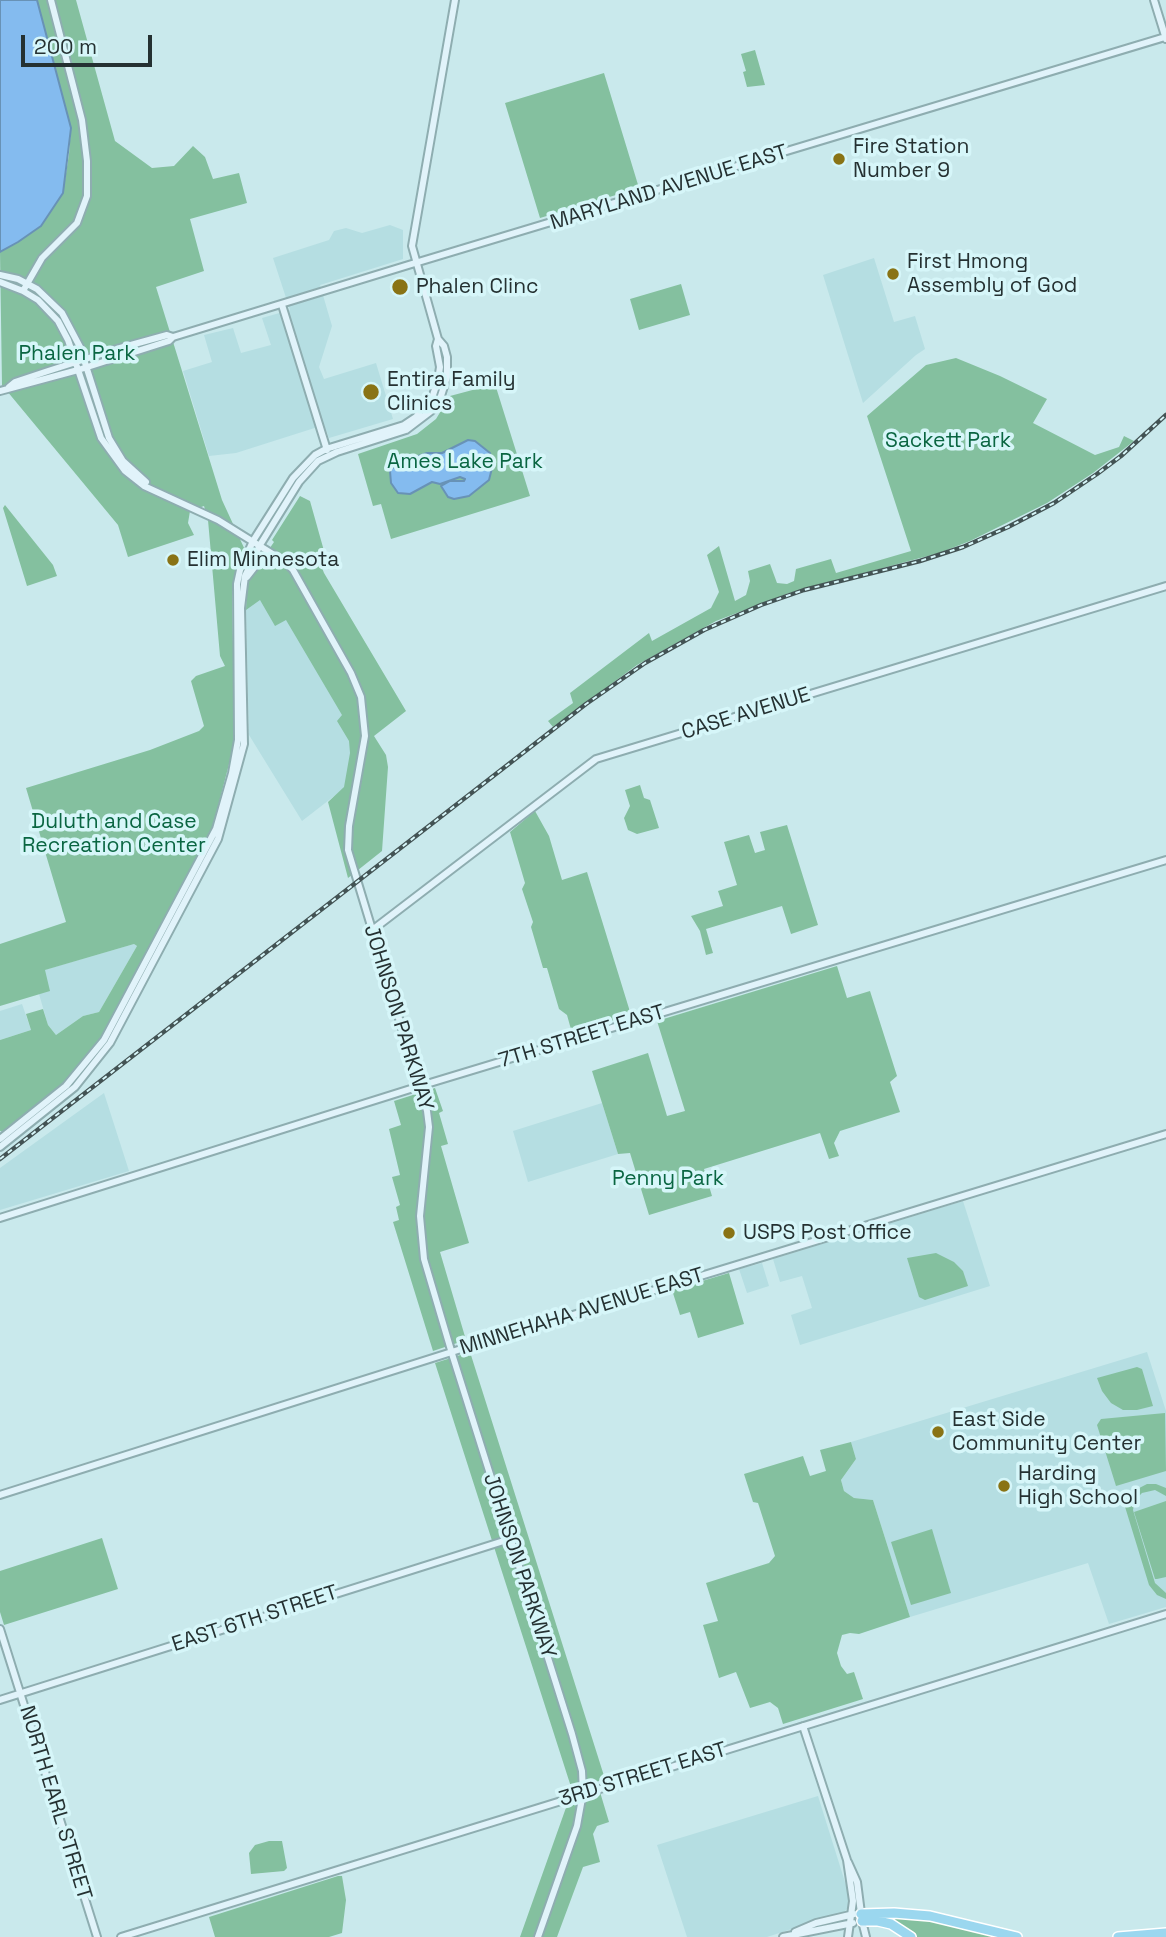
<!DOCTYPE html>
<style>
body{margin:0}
#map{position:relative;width:1166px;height:1937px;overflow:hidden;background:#c9e9ec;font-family:"Space Grotesk",sans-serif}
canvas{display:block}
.scale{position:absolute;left:21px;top:35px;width:131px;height:32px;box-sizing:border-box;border:4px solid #253132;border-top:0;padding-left:9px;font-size:21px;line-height:24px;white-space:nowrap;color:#253132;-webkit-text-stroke:5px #d6f6f9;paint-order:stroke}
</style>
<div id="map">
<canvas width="1166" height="1937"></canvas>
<div class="scale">200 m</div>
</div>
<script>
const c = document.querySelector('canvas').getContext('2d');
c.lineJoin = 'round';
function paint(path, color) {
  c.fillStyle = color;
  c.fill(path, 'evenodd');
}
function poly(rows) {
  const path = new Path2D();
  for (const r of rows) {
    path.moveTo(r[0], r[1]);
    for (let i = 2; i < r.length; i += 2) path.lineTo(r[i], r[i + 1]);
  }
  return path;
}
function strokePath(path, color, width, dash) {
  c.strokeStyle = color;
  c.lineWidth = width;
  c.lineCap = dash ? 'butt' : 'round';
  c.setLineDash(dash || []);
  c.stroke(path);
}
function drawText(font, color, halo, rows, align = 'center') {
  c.font = font + ' "Space Grotesk",sans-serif';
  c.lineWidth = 7;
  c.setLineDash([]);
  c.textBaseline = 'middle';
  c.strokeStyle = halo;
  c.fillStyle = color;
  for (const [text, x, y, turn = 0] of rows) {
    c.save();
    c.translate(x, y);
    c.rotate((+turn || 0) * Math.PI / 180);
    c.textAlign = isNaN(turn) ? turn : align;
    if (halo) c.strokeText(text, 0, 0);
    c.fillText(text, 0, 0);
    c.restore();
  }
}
paint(poly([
 [390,225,403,230,403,259,320,285,332,326,319,367,324,379,376,363,393,419,329,438,324,425,236,453,209,456,183,371,212,362,204,335,233,328,241,353,271,345,262,318,290,310,273,258,329,240,334,231,346,228,362,233],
 [874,258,894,322,915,316,925,349,916,355,863,403,823,275],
 [250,577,353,690,351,783,302,821,249,735,246,610,246,594],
 [134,944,137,946,99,1012,83,1016,56,1035,48,1025,39,994,49,990,44,970],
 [22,1004,31,1030,0,1040,0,1011],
 [104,1093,129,1171,0,1210,0,1168],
 [602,1103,618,1154,528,1182,513,1131],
 [963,1201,990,1286,800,1345,791,1315,812,1308,802,1276,780,1282,773,1259],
 [762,1263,769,1286,747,1293,739,1269],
 [1147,1352,1166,1411,1166,1607,1109,1624,1088,1563,910,1617,873,1500,854,1498,844,1491,841,1480,856,1459,851,1442],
 [818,1796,850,1898,848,1908,844,1912,767,1937,687,1937,657,1845]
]), '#b5dee2');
paint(poly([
 [37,0,76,0,115,141,152,168,174,166,193,146,205,157,213,179,239,173,247,203,190,219,204,271,156,287,222,500,245,550,235,573,232,595,235,741,213,826,109,1026,93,1051,55,1092,3,1132,0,1131,0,1040,31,1030,26,1014,43,1009,48,1025,56,1035,83,1016,99,1012,137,946,134,944,45,970,50,991,0,1006,0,944,66,922,26,788,150,750,199,731,204,726,191,681,196,676,225,666,220,656,208,520,204,506,190,511,188,523,194,535,128,557,118,525,2,385,0,252,18,242,63,193,69,154,71,128],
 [755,50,765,85,747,87,743,72,746,71,741,54],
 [604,73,639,188,540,218,505,103],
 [681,284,690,315,639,330,630,299],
 [956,358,1000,376,1047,399,1033,423,1095,455,1119,447,1124,436,1134,441,1093,473,1047,503,970,541,939,553,789,593,716,621,637,665,553,727,548,721,573,703,570,693,649,633,652,641,711,608,719,592,707,555,719,546,735,601,746,595,750,581,748,571,770,564,777,583,787,584,794,581,796,569,831,559,836,573,911,551,867,416,926,365],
 [495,384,530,496,391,539,381,504,373,506,358,454,417,434,436,419,450,396],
 [300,496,310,501,326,558,319,560,324,573,406,711,374,736,386,755,388,767,382,851,348,878,328,802,344,787,350,753,349,741,337,721,342,715,286,620,275,626,260,600,246,610,247,585,250,577,274,542,272,540],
 [5,505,53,565,57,576,27,586,3,508],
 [640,785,644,798,650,800,659,828,637,834,628,830,624,818,630,806,625,790],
 [535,811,549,836,562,880,587,872,631,1015,572,1033,567,1015,559,1009,547,968,543,968,531,927,533,922,522,889,525,883,510,832],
 [787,825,818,925,791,934,782,906,706,929,713,953,706,955,700,931,691,916,723,906,718,891,737,885,724,842,749,835,755,853,765,850,760,832],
 [837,966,847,998,870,991,897,1076,890,1082,900,1112,840,1131,834,1143,839,1156,829,1159,820,1133,704,1169,712,1196,649,1215,630,1153,618,1154,592,1071,648,1053,667,1116,685,1111,657,1021],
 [435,1088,443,1111,439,1113,448,1144,441,1146,469,1243,440,1252,466,1340,433,1351,393,1222,399,1220,396,1207,400,1205,392,1177,400,1175,389,1129,401,1125,394,1101],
 [936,1253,954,1262,963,1271,968,1286,925,1300,919,1297,907,1258],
 [729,1273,744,1324,698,1338,690,1312,680,1315,672,1290],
 [470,1352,605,1779,572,1790,435,1363],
 [1137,1367,1142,1369,1153,1406,1137,1410,1123,1410,1111,1403,1102,1391,1097,1378],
 [1165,1413,1166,1471,1116,1486,1097,1425,1101,1419],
 [851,1442,856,1459,841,1480,844,1491,854,1498,873,1500,910,1617,859,1634,850,1633,842,1635,837,1653,841,1666,847,1674,854,1672,863,1699,783,1724,778,1708,770,1702,750,1708,736,1672,719,1678,703,1625,718,1621,706,1583,769,1563,775,1556,759,1506,758,1503,753,1502,744,1474,803,1456,810,1476,826,1471,820,1450],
 [1147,1484,1156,1484,1166,1488,1166,1496,1155,1490,1142,1493,1135,1500,1133,1510,1155,1583,1166,1593,1166,1599,1157,1595,1149,1585,1122,1497],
 [1166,1501,1166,1577,1157,1579,1155,1579,1134,1512],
 [932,1529,951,1593,911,1605,891,1542],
 [102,1538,118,1589,4,1625,0,1612,0,1571],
 [600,1792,609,1822,597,1826,593,1834,600,1862,583,1867,557,1937,520,1937,568,1802],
 [269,1841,282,1841,287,1868,284,1871,251,1874,249,1853,255,1845],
 [338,1876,342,1876,346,1900,342,1933,329,1937,215,1937,209,1917],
 [865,1916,913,1916,1009,1937,914,1937]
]), '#84c09f');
const water = poly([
 [0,0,37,0,71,128,63,193,41,226,18,242,0,252,0,0],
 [468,440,475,441,490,453,492,468,489,480,469,496,454,499,448,497,441,486,450,481,464,481,465,479,460,477,440,484,432,482,410,494,398,493,391,483,390,471,396,464,427,453,442,453,468,440]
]);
paint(water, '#84bbef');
strokePath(water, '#6892b6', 2);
const secondary = poly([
 [1154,0,1166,39],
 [0,275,18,279,37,289,62,313,80,347,109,438,123,461,146,482],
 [0,282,23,291,38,300,58,321,68,340,101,438,125,471,144,486,218,520,284,561,293,570,351,673,361,697,365,736,349,826,348,850,427,1111,429,1127,420,1216,424,1259,453,1357,572,1734,582,1771,583,1793,577,1826,538,1937],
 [23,291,42,258,77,223,87,196,87,161,82,120,51,0],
 [282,305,327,450],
 [9,387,15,382,48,371,120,348,167,335,173,337],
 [0,391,78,370,169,341,173,337,415,263,1165,37],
 [247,577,261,559,276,556],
 [371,931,596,759,1166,586],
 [0,1139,66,1086,104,1040,216,829,232,773,238,740,237,584,240,570,253,541,293,478,315,455,326,449,404,425,416,417,433,395,438,380,440,367,436,346,438,339],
 [0,1147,75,1087,110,1043,218,839,244,744,241,608,245,576,260,545,299,482,318,461,337,452,406,430,431,411,440,399,447,377,447,357,444,346,438,339,412,246,455,0],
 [0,1218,420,1086,1166,860],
 [0,1495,458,1350,1166,1134],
 [0,1629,97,1937],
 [0,1700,510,1539],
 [803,1726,847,1860,853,1901,848,1937],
 [848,1862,857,1882,862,1921,866,1937],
 [795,1932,816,1923,854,1914],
 [121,1937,1166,1614],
 [783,1937,853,1923]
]);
const highway = poly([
 [861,1914,894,1913,930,1916,1017,1937],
 [862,1921,878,1921,891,1924,911,1937],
 [1118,1937,1166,1933]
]);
strokePath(secondary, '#8eadb0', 10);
strokePath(highway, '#fff', 12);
strokePath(secondary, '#e1f3fa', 6);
strokePath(highway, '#9bd7ef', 9);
const rail = poly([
 [0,1159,586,704,645,663,704,630,761,605,804,590,920,561,963,547,1008,527,1054,503,1097,474,1121,456,1166,415]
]);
strokePath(rail, '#435354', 4.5);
strokePath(rail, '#d6f6f9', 2, [5]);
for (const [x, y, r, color] of [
 [839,159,7,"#897315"],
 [893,274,7,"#897315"],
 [400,287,9,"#897315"],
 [371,392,9,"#897315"],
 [173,560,7,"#897315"],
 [729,1233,7,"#897315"],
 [938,1432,7,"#897315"],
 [1004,1486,7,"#897315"]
]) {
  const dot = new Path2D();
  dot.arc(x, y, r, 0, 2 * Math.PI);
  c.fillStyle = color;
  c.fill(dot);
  strokePath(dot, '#d6f6f9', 2.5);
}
drawText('21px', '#253132', '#d6f6f9', [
 ["Fire Station",853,147],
 ["Number 9",853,171],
 ["First Hmong",907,262],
 ["Assembly of God",907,286],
 ["Phalen Clinc",416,287],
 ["Entira Family",387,380],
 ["Clinics",387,404],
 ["Elim Minnesota",187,560],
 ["USPS Post Office",743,1233],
 ["East Side",952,1420],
 ["Community Center",952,1444],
 ["Harding",1018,1474],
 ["High School",1018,1498]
], 'left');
drawText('21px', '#253132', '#d6f6f9', [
 ["MARYLAND AVENUE EAST",669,188,-17],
 ["CASE AVENUE",746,714,-17],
 ["JOHNSON PARKWAY",398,1018,73],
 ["7TH STREET EAST",582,1037,-17],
 ["MINNEHAHA AVENUE EAST",582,1312,-17],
 ["JOHNSON PARKWAY",519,1566,72],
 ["EAST 6TH STREET",255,1619,-18],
 ["3RD STREET EAST",643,1775,-17],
 ["NORTH EARL STREET",55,1803,73]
]);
drawText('21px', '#0a6642', '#d6f6f9', [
 ["Phalen Park",77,354],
 ["Sackett Park",948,441],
 ["Ames Lake Park",465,462],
 ["Duluth and Case",114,822],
 ["Recreation Center",114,846],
 ["Penny Park",668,1179]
]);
</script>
